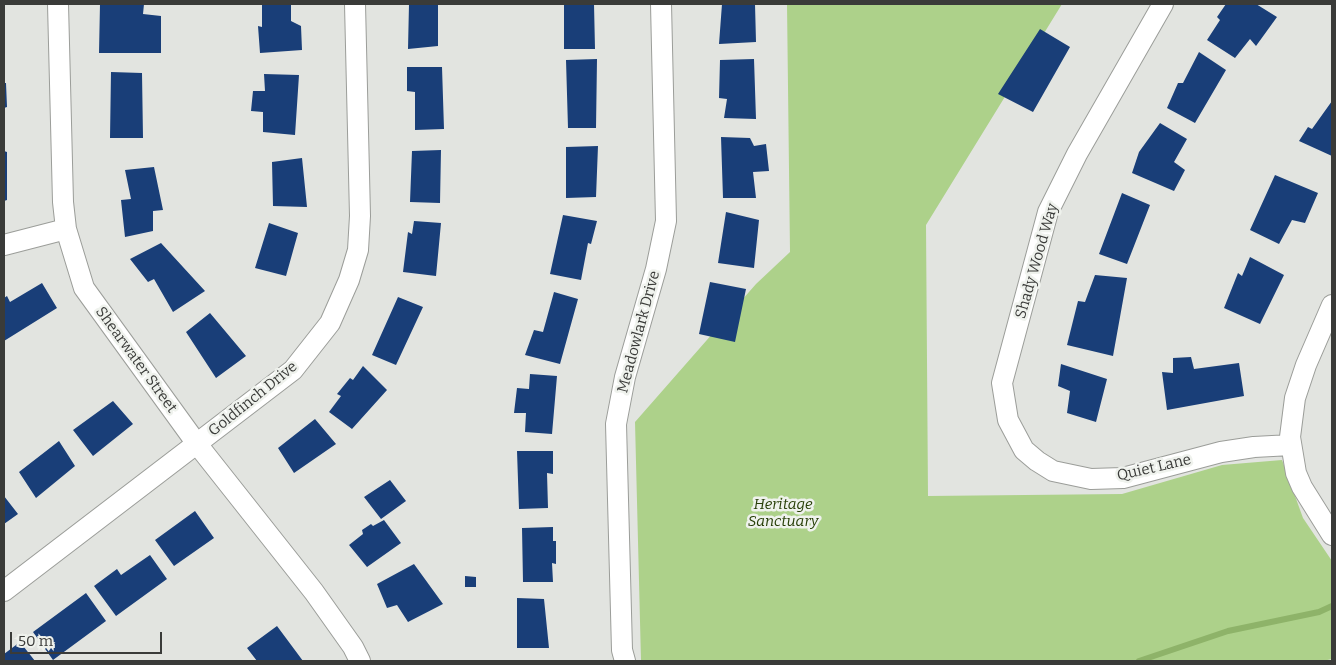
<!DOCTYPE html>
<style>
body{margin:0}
#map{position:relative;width:1336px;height:665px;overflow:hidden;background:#e2e4e0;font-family:Bitter,serif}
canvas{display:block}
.frame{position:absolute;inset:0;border:5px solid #3a3b39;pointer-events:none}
.scale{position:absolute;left:10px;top:632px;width:152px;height:22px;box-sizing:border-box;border:2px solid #3a3b39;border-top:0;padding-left:6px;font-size:15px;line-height:18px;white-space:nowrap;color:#3a3b39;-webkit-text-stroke:4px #eff2ed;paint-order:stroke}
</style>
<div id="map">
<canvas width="1336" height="665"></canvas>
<div class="frame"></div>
<div class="scale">50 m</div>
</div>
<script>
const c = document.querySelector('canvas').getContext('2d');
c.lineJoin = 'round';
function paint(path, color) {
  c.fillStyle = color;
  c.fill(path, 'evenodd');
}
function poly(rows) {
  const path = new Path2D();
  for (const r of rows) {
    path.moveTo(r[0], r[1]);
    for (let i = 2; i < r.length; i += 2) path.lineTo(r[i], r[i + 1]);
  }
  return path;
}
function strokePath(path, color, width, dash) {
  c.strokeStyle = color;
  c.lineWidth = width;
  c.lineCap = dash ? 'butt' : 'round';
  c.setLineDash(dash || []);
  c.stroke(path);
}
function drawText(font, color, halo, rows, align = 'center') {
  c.font = font + ' Bitter,serif';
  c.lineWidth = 5;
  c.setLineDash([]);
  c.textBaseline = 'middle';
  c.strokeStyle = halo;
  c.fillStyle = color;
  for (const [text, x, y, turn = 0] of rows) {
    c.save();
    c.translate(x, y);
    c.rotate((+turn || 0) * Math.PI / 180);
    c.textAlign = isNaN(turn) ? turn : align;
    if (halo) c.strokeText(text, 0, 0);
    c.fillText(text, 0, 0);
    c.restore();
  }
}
paint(poly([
 [787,4,1062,4,926,225,928,496,1122,494,1222,465,1282,460,1303,518,1332,561,1332,659,1323,661,641,661,635,422,756,284,790,252]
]), '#add18a');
strokePath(poly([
 [1139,661,1228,631,1319,612,1332,606]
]), '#8eb369', 6);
paint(poly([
 [100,4,144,4,143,14,161,16,161,53,99,53],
 [262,4,291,4,291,21,301,26,302,50,260,53,258,26,262,27],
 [409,4,438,4,438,46,408,49],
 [564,4,594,4,595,49,564,49],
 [722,4,755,4,756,42,719,44],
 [1226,4,1256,4,1277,17,1256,46,1250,39,1235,58,1207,40,1220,20,1217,17],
 [1040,29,1070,47,1033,112,998,94],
 [1199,52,1226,70,1195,123,1167,108,1178,83,1183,83],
 [597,59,596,128,568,128,566,60],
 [754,59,756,119,724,118,727,99,719,98,720,60],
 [407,67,442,67,444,129,415,130,415,92,407,91],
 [111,72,142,73,143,138,110,138],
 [264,74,299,75,295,135,263,132,263,112,251,111,253,91,265,91],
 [4,83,6,83,7,107,4,108],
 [1332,101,1332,156,1299,141,1308,127,1312,129],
 [1160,123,1187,139,1174,162,1185,170,1174,191,1132,173,1139,152],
 [721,137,750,138,754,146,766,144,769,171,753,172,756,198,723,198],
 [598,146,596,197,566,198,566,147],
 [441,150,440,203,410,202,412,151],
 [4,151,7,152,7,200,4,201],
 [302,158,307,207,273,206,272,162],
 [154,167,163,210,153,211,153,231,125,237,121,200,131,199,125,170],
 [1275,175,1318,193,1305,223,1292,220,1279,244,1250,230],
 [1122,193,1150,205,1127,264,1099,254],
 [726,212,759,220,754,268,718,263],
 [563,215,597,221,591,244,588,243,581,280,550,274],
 [414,221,441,223,436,276,403,272,408,232,412,234],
 [269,223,298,233,286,276,255,268],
 [161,243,205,291,173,312,154,279,148,282,130,259],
 [1250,257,1284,275,1260,324,1224,308,1238,273,1242,276],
 [1095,275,1127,278,1113,356,1067,345,1078,301,1085,302],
 [710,282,746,289,735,342,699,334],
 [42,283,57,308,4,341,4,298,7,296,10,302],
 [554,292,578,299,560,364,525,355,534,330,543,332],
 [398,297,423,307,396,365,372,355],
 [210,313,246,356,216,378,186,332],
 [1191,357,1194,369,1239,363,1244,396,1167,410,1162,372,1173,373,1173,358],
 [1061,364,1107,379,1096,422,1067,413,1070,391,1058,386],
 [363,366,387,390,352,429,329,412,341,396,337,394,350,378,353,380],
 [530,374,557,376,552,434,525,432,526,413,514,413,517,388,529,389],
 [113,401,133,424,93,456,73,430],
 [315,419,336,444,294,473,278,448],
 [59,441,75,466,36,498,19,472],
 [517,451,553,451,553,474,547,473,548,508,519,509],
 [390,480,406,501,381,519,364,497],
 [4,496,18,514,4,524],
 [195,511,214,538,174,566,155,540],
 [384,520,401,543,367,567,349,545,363,534,362,530,371,524,373,526],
 [553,527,553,541,556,541,556,564,552,563,553,582,523,582,522,528],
 [150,555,167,579,116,616,94,586,117,569,121,575],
 [414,564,443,604,408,622,397,605,387,608,377,584],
 [465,576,476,577,476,587,465,587],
 [86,593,106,621,53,660,33,632],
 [517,598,544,599,549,648,517,648],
 [277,626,303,661,257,661,247,648],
 [20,642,35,661,4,661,4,654]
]), '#193e78');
const minor = poly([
 [58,4,63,202,66,229,84,288,197,444,314,592,353,647,360,661],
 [1163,4,1077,154,1048,212,1002,383,1008,420,1024,450,1037,461,1053,471,1091,479,1123,478,1221,452,1254,447,1291,445],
 [4,245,66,229],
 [1332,305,1306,365,1295,398,1290,437,1296,473,1302,487,1332,535],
 [4,591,293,370,330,323,349,280,358,250,360,216,355,4],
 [625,661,622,650,616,424,625,377,656,269,666,221,661,4]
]);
strokePath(minor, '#9b9d99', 22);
strokePath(minor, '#fff', 20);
drawText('15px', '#3a3b39', '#eff2ed', [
 ["Shady Wood Way",1037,261,-74],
 ["Meadowlark Drive",639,332,-75],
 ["Shearwater Street",136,360,54],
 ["Goldfinch Drive",253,399,-39],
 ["Quiet Lane",1154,468,-13]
]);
drawText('italic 15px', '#283f08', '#eff2ed', [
 ["Heritage",783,505],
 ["Sanctuary",783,522]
]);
</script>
